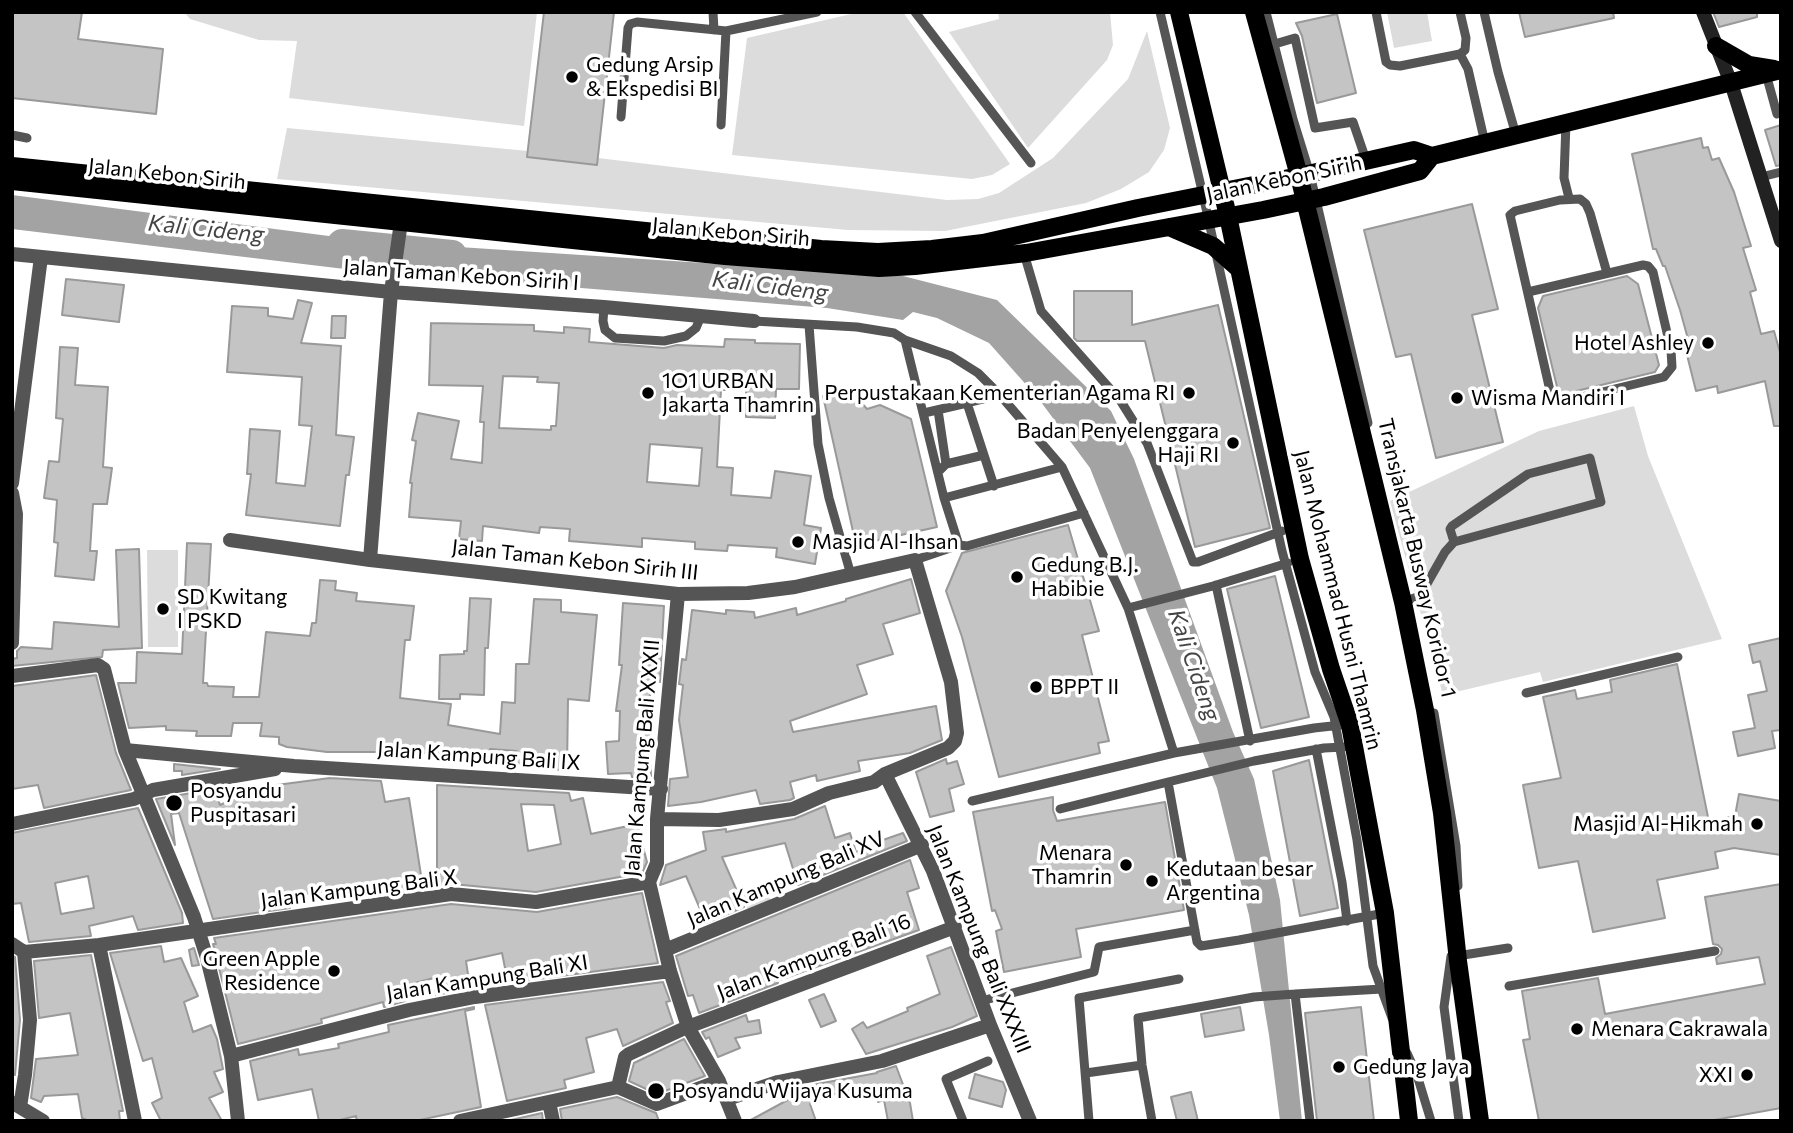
<!DOCTYPE html>
<style>
body{margin:0}
#map{position:relative;width:1793px;height:1133px;overflow:hidden;background:#fff;font-family:Commissioner,sans-serif}
canvas{display:block}
.frame{position:absolute;inset:0;border:14px solid #000;pointer-events:none}
</style>
<div id="map">
<canvas width="1793" height="1133"></canvas>
<div class="frame"></div>
</div>
<script>
const c = document.querySelector('canvas').getContext('2d');
c.lineJoin = 'round';
function paint(path, color) {
  c.fillStyle = color;
  c.fill(path, 'evenodd');
}
function poly(rows) {
  const path = new Path2D();
  for (const r of rows) {
    path.moveTo(r[0], r[1]);
    for (let i = 2; i < r.length; i += 2) path.lineTo(r[i], r[i + 1]);
  }
  return path;
}
function strokePath(path, color, width, dash) {
  c.strokeStyle = color;
  c.lineWidth = width;
  c.lineCap = dash ? 'butt' : 'round';
  c.setLineDash(dash || []);
  c.stroke(path);
}
function drawText(font, color, halo, rows, align = 'center') {
  c.font = font + ' Commissioner,sans-serif';
  c.lineWidth = 7;
  c.setLineDash([]);
  c.textBaseline = 'middle';
  c.strokeStyle = halo;
  c.fillStyle = color;
  for (const [text, x, y, turn = 0] of rows) {
    c.save();
    c.translate(x, y);
    c.rotate((+turn || 0) * Math.PI / 180);
    c.textAlign = isNaN(turn) ? turn : align;
    if (halo) c.strokeText(text, 0, 0);
    c.fillText(text, 0, 0);
    c.restore();
  }
}
paint(poly([
 [184,12,537,12,524,126,289,98,297,41,259,40,190,19],
 [860,12,903,12,1010,164,992,175,972,179,732,155,747,38],
 [998,12,1110,12,1113,45,1107,60,1028,148,949,32,999,19],
 [1387,12,1427,12,1432,41,1394,48],
 [1147,31,1170,128,1164,150,1149,172,1121,189,1086,203,945,231,848,230,277,179,287,128,528,151,528,157,597,165,598,158,947,200,978,199,999,193,1053,158,1128,79],
 [1634,406,1648,456,1722,639,1543,682,1540,672,1443,695,1390,501,1539,431],
 [147,550,178,550,178,647,148,647],
 [765,887,775,911,752,920,742,896]
]), '#dcdcdc');
paint(poly([
 [12,195,383,243,378,273,12,229],
 [413,244,903,276,997,300,1111,411,1134,459,1233,732,1254,779,1280,900,1302,1121,1280,1121,1269,1035,1249,915,1217,788,1090,468,1038,398,989,343,937,318,913,312,903,320,827,308,409,274]
]), '#a3a3a3');
strokePath(poly([
 [342,244,452,255]
]), '#a3a3a3', 30);
const building = poly([
 [13,12,82,12,78,39,163,49,156,114,12,98,13,12],
 [544,12,614,12,597,165,527,157,544,12],
 [1519,12,1613,12,1614,18,1525,37,1519,12],
 [1713,12,1757,12,1757,17,1719,27,1713,12],
 [1337,14,1356,93,1317,103,1302,36,1296,23,1337,14],
 [1781,125,1781,165,1776,166,1765,130,1781,125],
 [1701,138,1703,148,1708,147,1712,160,1719,158,1734,192,1751,246,1743,248,1756,290,1750,292,1761,334,1774,331,1781,356,1781,426,1774,426,1765,381,1718,393,1717,386,1696,391,1686,351,1691,350,1680,310,1665,266,1663,266,1656,249,1653,249,1632,154,1701,138],
 [1472,204,1498,309,1472,315,1503,442,1436,458,1411,354,1396,357,1364,230,1472,204],
 [1627,276,1638,284,1659,365,1655,372,1564,394,1558,391,1538,308,1543,296,1627,276],
 [66,279,124,285,119,322,62,315,66,279],
 [1074,291,1132,291,1132,325,1218,305,1270,528,1195,547,1145,341,1077,341,1074,338,1074,291],
 [298,300,312,303,301,343,341,346,336,435,354,437,349,475,346,475,340,526,246,515,251,474,247,474,250,429,280,431,276,483,305,486,312,426,299,425,302,377,227,372,232,306,268,308,268,316,293,319,298,300],
 [332,316,346,316,345,338,331,338,332,316],
 [431,323,534,325,534,331,564,333,564,327,590,329,589,342,664,348,677,345,724,347,725,339,755,340,755,343,800,344,799,389,776,389,775,418,746,417,746,390,721,390,717,467,733,468,731,495,771,498,775,471,811,476,804,525,821,528,815,564,776,557,777,548,728,545,727,551,695,549,695,542,642,538,642,547,569,541,570,529,540,527,539,533,483,526,482,541,459,539,461,521,409,517,412,483,410,483,416,441,412,440,418,413,459,421,451,459,482,463,484,422,480,422,483,386,429,385,431,323],
 [503,376,538,377,537,382,559,383,556,426,551,426,551,430,499,428,503,376],
 [650,444,702,448,699,486,647,482,650,444],
 [60,347,78,348,75,385,108,387,103,467,112,468,107,504,93,504,90,551,97,551,94,580,55,576,58,543,54,542,57,500,44,498,49,461,59,462,63,419,56,418,60,347],
 [851,391,867,409,880,405,911,419,937,527,856,545,823,396,851,391],
 [1068,525,1099,631,1082,635,1109,741,1098,743,1100,753,999,777,962,637,946,591,962,553,1068,525],
 [187,543,211,544,203,683,207,683,208,686,234,687,233,697,259,697,266,632,310,636,312,623,316,623,320,580,336,581,335,590,357,593,356,601,414,606,410,640,405,640,400,698,451,704,448,725,500,734,502,702,515,703,516,664,529,664,534,599,561,600,561,612,597,615,589,701,568,699,567,771,517,763,517,751,490,749,489,758,446,751,445,755,411,752,327,752,287,747,279,744,279,737,260,736,262,723,233,723,231,736,196,736,197,731,166,730,166,726,129,728,118,683,136,683,137,652,182,654,187,543],
 [139,549,142,648,103,650,102,657,12,666,12,659,17,658,17,651,21,647,52,649,54,622,119,627,116,550,139,549],
 [1275,576,1309,717,1261,728,1227,589,1275,576],
 [911,579,920,613,883,624,893,654,857,665,867,694,790,721,793,732,936,706,942,740,910,753,858,761,860,771,817,781,816,775,790,782,794,798,790,800,760,804,756,790,701,802,668,806,670,779,688,777,679,720,683,685,679,684,682,659,686,660,692,610,726,614,726,610,754,612,755,618,796,608,797,615,846,601,846,599,911,579],
 [470,598,491,599,488,648,485,648,484,695,460,694,460,699,439,699,440,655,464,654,464,651,467,651,470,598],
 [623,603,664,606,660,682,652,681,647,720,649,720,651,776,632,777,631,773,608,774,606,742,619,741,620,711,616,711,622,665,619,665,623,603],
 [1781,638,1781,730,1772,731,1775,748,1738,756,1733,732,1755,728,1748,695,1767,691,1760,661,1753,663,1749,645,1781,638],
 [1677,664,1709,822,1735,816,1739,794,1781,801,1781,855,1734,848,1715,852,1718,868,1657,880,1665,918,1593,932,1578,861,1539,868,1523,785,1561,778,1543,697,1575,690,1577,699,1612,692,1610,680,1677,664],
 [96,675,116,753,131,790,44,808,38,785,12,789,12,686,96,675],
 [946,759,947,764,957,761,964,784,949,789,954,811,930,817,916,772,946,759],
 [1309,760,1338,908,1300,916,1273,771,1309,760],
 [174,764,220,769,182,775,182,771,174,771,174,764],
 [330,778,381,781,385,802,409,798,423,888,400,892,398,883,337,892,337,889,299,895,300,898,288,900,290,908,213,919,179,813,171,814,175,845,156,799,215,789,220,805,261,787,330,778],
 [437,785,569,793,571,801,583,798,591,834,637,824,647,862,642,873,536,892,452,884,437,886,437,785],
 [521,804,554,805,561,844,528,851,521,804],
 [1053,797,1053,810,1057,821,1165,802,1184,910,1076,929,1081,957,1004,972,996,931,1002,929,995,910,992,911,973,812,1053,797],
 [825,806,835,838,850,833,856,852,881,844,880,841,903,833,907,841,798,885,785,843,722,857,744,907,706,923,686,876,660,885,666,865,706,850,703,832,726,829,726,832,794,819,825,806],
 [138,808,182,913,183,923,138,930,133,916,89,926,91,936,29,942,21,903,12,904,12,833,138,808],
 [88,876,94,908,61,914,55,883,88,876],
 [910,860,919,888,907,892,919,930,777,981,778,983,699,1013,693,995,688,996,676,956,910,860],
 [1781,884,1781,1108,1709,1121,1539,1121,1523,1040,1530,1039,1522,991,1598,978,1605,1014,1765,984,1759,957,1717,964,1716,958,1721,954,1722,949,1718,945,1713,944,1705,897,1781,884],
 [642,893,658,963,508,983,502,953,466,961,470,988,436,995,434,978,403,986,405,1001,384,1007,383,1002,321,1019,322,1023,238,1044,213,944,216,944,214,938,451,904,537,912,642,893],
 [161,946,164,962,181,958,198,996,184,1002,193,1032,211,1025,217,1039,223,1069,214,1072,223,1092,209,1098,222,1121,161,1121,152,1103,162,1098,152,1058,143,1061,110,953,161,946],
 [951,947,977,1016,952,1027,866,1054,852,1029,863,1022,867,1028,908,1011,907,1008,940,994,927,956,951,947],
 [194,948,199,965,192,966,189,950,194,948],
 [91,955,123,1111,119,1111,120,1121,89,1121,82,1118,78,1094,44,1096,41,1102,31,1098,36,1059,78,1055,70,1013,39,1018,34,961,91,955],
 [12,956,15,957,20,1020,15,1075,12,1074,12,956],
 [663,982,670,1001,666,1002,673,1023,623,1046,617,1029,586,1038,594,1072,564,1080,566,1088,507,1101,485,1005,663,982],
 [824,994,836,1021,821,1027,809,1000,824,994],
 [474,1007,474,1009,465,1011,481,1107,415,1121,357,1121,356,1116,336,1121,319,1121,312,1089,258,1100,250,1061,298,1049,299,1055,339,1048,338,1044,389,1032,388,1025,474,1007],
 [1240,1007,1244,1030,1205,1037,1201,1014,1240,1007],
 [1361,1007,1374,1121,1317,1121,1305,1013,1361,1007],
 [746,1015,748,1022,759,1020,761,1033,735,1038,740,1048,718,1057,709,1037,706,1039,702,1032,746,1015],
 [684,1039,705,1076,657,1094,629,1081,634,1063,684,1039],
 [896,1066,910,1103,913,1121,888,1121,884,1100,878,1102,874,1089,842,1092,821,1098,810,1104,816,1121,749,1121,817,1084,877,1073,877,1072,896,1066],
 [975,1074,1003,1082,1006,1090,1002,1107,969,1098,975,1074],
 [1191,1092,1198,1121,1177,1121,1171,1097,1191,1092],
 [617,1097,656,1113,659,1121,562,1121,560,1109,617,1097],
 [542,1113,543,1121,511,1121,511,1120,542,1113]
]);
paint(building, '#c4c4c4');
strokePath(building, '#999', 2);
strokePath(poly([
 [713,12,714,30],
 [915,12,1031,163],
 [1160,12,1203,195,1282,551,1315,672,1334,717,1357,840,1373,966,1392,1018],
 [1266,12,1293,119,1310,174,1368,423],
 [1376,12,1386,62,1390,65,1400,66,1460,54,1465,50,1466,38,1460,12],
 [1484,12,1498,72,1516,135],
 [1268,46,1295,38,1315,128,1353,122,1366,160],
 [1460,54,1468,69,1485,143],
 [1766,74,1777,114],
 [621,117,628,28,630,24,637,22,726,31,817,12],
 [1566,123,1564,178,1569,198],
 [721,125,726,31],
 [12,135,27,138],
 [1761,177,1781,172],
 [1023,250,1041,311,1120,400,1147,443,1193,562,1198,562,1282,531],
 [1528,292,1643,265,1648,266,1653,272,1671,350,1672,367,1664,377,1561,402,1555,400,1551,395,1510,215,1515,211,1560,200,1580,199,1586,204,1590,213,1607,273],
 [604,307,603,321,605,330,615,338,664,341,686,336,696,328,701,316],
 [754,321,857,327,894,333,905,340,951,356,978,373,1000,395,1062,467,1128,608,1174,753],
 [809,325,818,444,829,498,851,575],
 [905,340,944,498,959,545,967,546,1084,513],
 [967,403,1000,395],
 [924,413,967,403,994,486],
 [946,464,984,455],
 [938,472,946,464,938,410],
 [944,498,1062,467],
 [915,560,959,545],
 [1216,585,1250,741],
 [1403,602,1420,596,1445,552,1454,542,1601,502,1590,458,1528,474,1452,526,1450,529,1454,542],
 [1128,608,1213,586,1288,563],
 [1526,693,1678,657],
 [1434,713,1456,846,1458,886],
 [1344,747,1324,748,1254,761,1168,782,1197,942,1201,946,1239,940,1385,913],
 [1316,749,1342,882,1347,921],
 [972,801,1174,753,1314,728,1341,725],
 [1060,809,1168,782],
 [1451,956,1444,1007,1459,1121],
 [1457,956,1508,948],
 [1509,986,1715,951],
 [981,1001,1094,972,1099,947,1195,930],
 [1407,1053,1417,1075,1431,1121],
 [1086,1073,1142,1065],
 [963,1121,946,1079,988,1061],
 [1089,1121,1079,998,1179,979],
 [1152,1121,1142,1065,1138,1018,1254,997,1295,994],
 [1310,1121,1295,994,1382,989]
]), '#555', 9);
strokePath(poly([
 [12,254,391,292,604,307,754,321],
 [12,483,41,257],
 [12,493,16,514,12,643],
 [230,540,370,560,678,594,748,593,795,587,915,560,951,682,957,733,955,741,948,748,885,774,874,782,829,793,793,809,719,820,657,819],
 [370,560,391,292,401,222],
 [678,594,657,819,657,863,649,882,670,971,688,1027,719,1081,735,1121],
 [12,676,98,665,104,669,125,750,194,917,207,958,231,1056,238,1121],
 [125,750,294,766,661,789],
 [885,774,933,871,990,1025,1030,1121],
 [12,824,134,799,153,790,275,769],
 [12,944,24,952],
 [99,945,135,1121],
 [665,950,922,845],
 [24,952,99,945,451,894,536,902,649,882],
 [231,1056,409,1010,475,997,670,971],
 [618,1087,625,1057,629,1054,685,1028,955,927],
 [727,1099,778,1082,882,1061,990,1025],
 [549,1102,553,1121],
 [13,1103,43,1121],
 [20,1107,25,1075,30,1020,24,952],
 [460,1121,618,1087,657,1104,719,1081]
]), '#555', 14);
strokePath(poly([
 [1703,12,1731,83,1781,241]
]), '#222', 14);
strokePath(poly([
 [1179,12,1228,216,1300,559,1331,669,1350,725,1385,913,1409,1121],
 [1254,12,1299,176,1349,380,1403,602,1425,710,1442,813,1458,961,1480,1121],
 [1716,46,1749,65,1774,69],
 [12,166,821,249,878,252,932,249,983,243,1138,208,1299,176,1414,150,1432,156,1781,70],
 [12,181,725,256,879,268,915,266,1026,253,1263,210,1324,197,1420,171,1432,156],
 [1169,227,1213,246,1239,269]
]), '#000', 18);
for (const [x, y, r, color] of [
 [572,77,7,"#000"],
 [1708,343,7,"#000"],
 [648,393,7,"#000"],
 [1189,393,7,"#000"],
 [1457,398,7,"#000"],
 [1233,443,7,"#000"],
 [798,542,7,"#000"],
 [1017,577,7,"#000"],
 [163,609,7,"#000"],
 [1036,687,7,"#000"],
 [174,803,9,"#000"],
 [1757,824,7,"#000"],
 [1126,865,7,"#000"],
 [1152,881,7,"#000"],
 [334,971,7,"#000"],
 [1577,1029,7,"#000"],
 [1339,1067,7,"#000"],
 [1747,1075,7,"#000"],
 [656,1091,9,"#000"]
]) {
  const dot = new Path2D();
  dot.arc(x, y, r, 0, 2 * Math.PI);
  c.fillStyle = color;
  c.fill(dot);
  strokePath(dot, '#fff', 2.5);
}
drawText('21px', '#000', '#fff', [
 ["Gedung Arsip",586,65],
 ["& Ekspedisi BI",586,89],
 ["Hotel Ashley",1694,343,"right"],
 ["1O1 URBAN",662,381],
 ["Jakarta Thamrin",662,405],
 ["Perpustakaan Kementerian Agama RI",1175,393,"right"],
 ["Wisma Mandiri I",1471,398],
 ["Badan Penyelenggara",1219,431,"right"],
 ["Haji RI",1219,455,"right"],
 ["Masjid Al-Ihsan",812,542],
 ["Gedung B.J.",1031,565],
 ["Habibie",1031,589],
 ["SD Kwitang",177,597],
 ["I PSKD",177,621],
 ["BPPT II",1050,687],
 ["Posyandu",190,791],
 ["Puspitasari",190,815],
 ["Masjid Al-Hikmah",1743,824,"right"],
 ["Menara",1112,853,"right"],
 ["Thamrin",1112,877,"right"],
 ["Kedutaan besar",1166,869],
 ["Argentina",1166,893],
 ["Green Apple",320,959,"right"],
 ["Residence",320,983,"right"],
 ["Menara Cakrawala",1591,1029],
 ["Gedung Jaya",1353,1067],
 ["XXI",1733,1075,"right"],
 ["Posyandu Wijaya Kusuma",672,1091]
], 'left');
drawText('21px', '#000', '#fff', [
 ["Jalan Kebon Sirih",167,174,6],
 ["Jalan Kebon Sirih",1284,179,-12],
 ["Jalan Kebon Sirih",731,232,5],
 ["Jalan Taman Kebon Sirih I",461,275,4],
 ["Transjakarta Busway Koridor 1",1417,558,77],
 ["Jalan Taman Kebon Sirih III",575,560,6],
 ["Jalan Mohammad Husni Thamrin",1338,600,76],
 ["Jalan Kampung Bali IX",479,756,4],
 ["Jalan Kampung Bali XXXII",642,758,-85],
 ["Jalan Kampung Bali XV",786,879,-23],
 ["Jalan Kampung Bali X",359,889,-7],
 ["Jalan Kampung Bali XXXIII",979,939,68],
 ["Jalan Kampung Bali 16",814,957,-21],
 ["Jalan Kampung Bali XI",487,978,-9]
]);
drawText('italic 23px', '#444', '#fff', [
 ["Kali Cideng",206,229,6],
 ["Kali Cideng",770,286,7],
 ["Kali Cideng",1194,665,71]
]);
</script>
